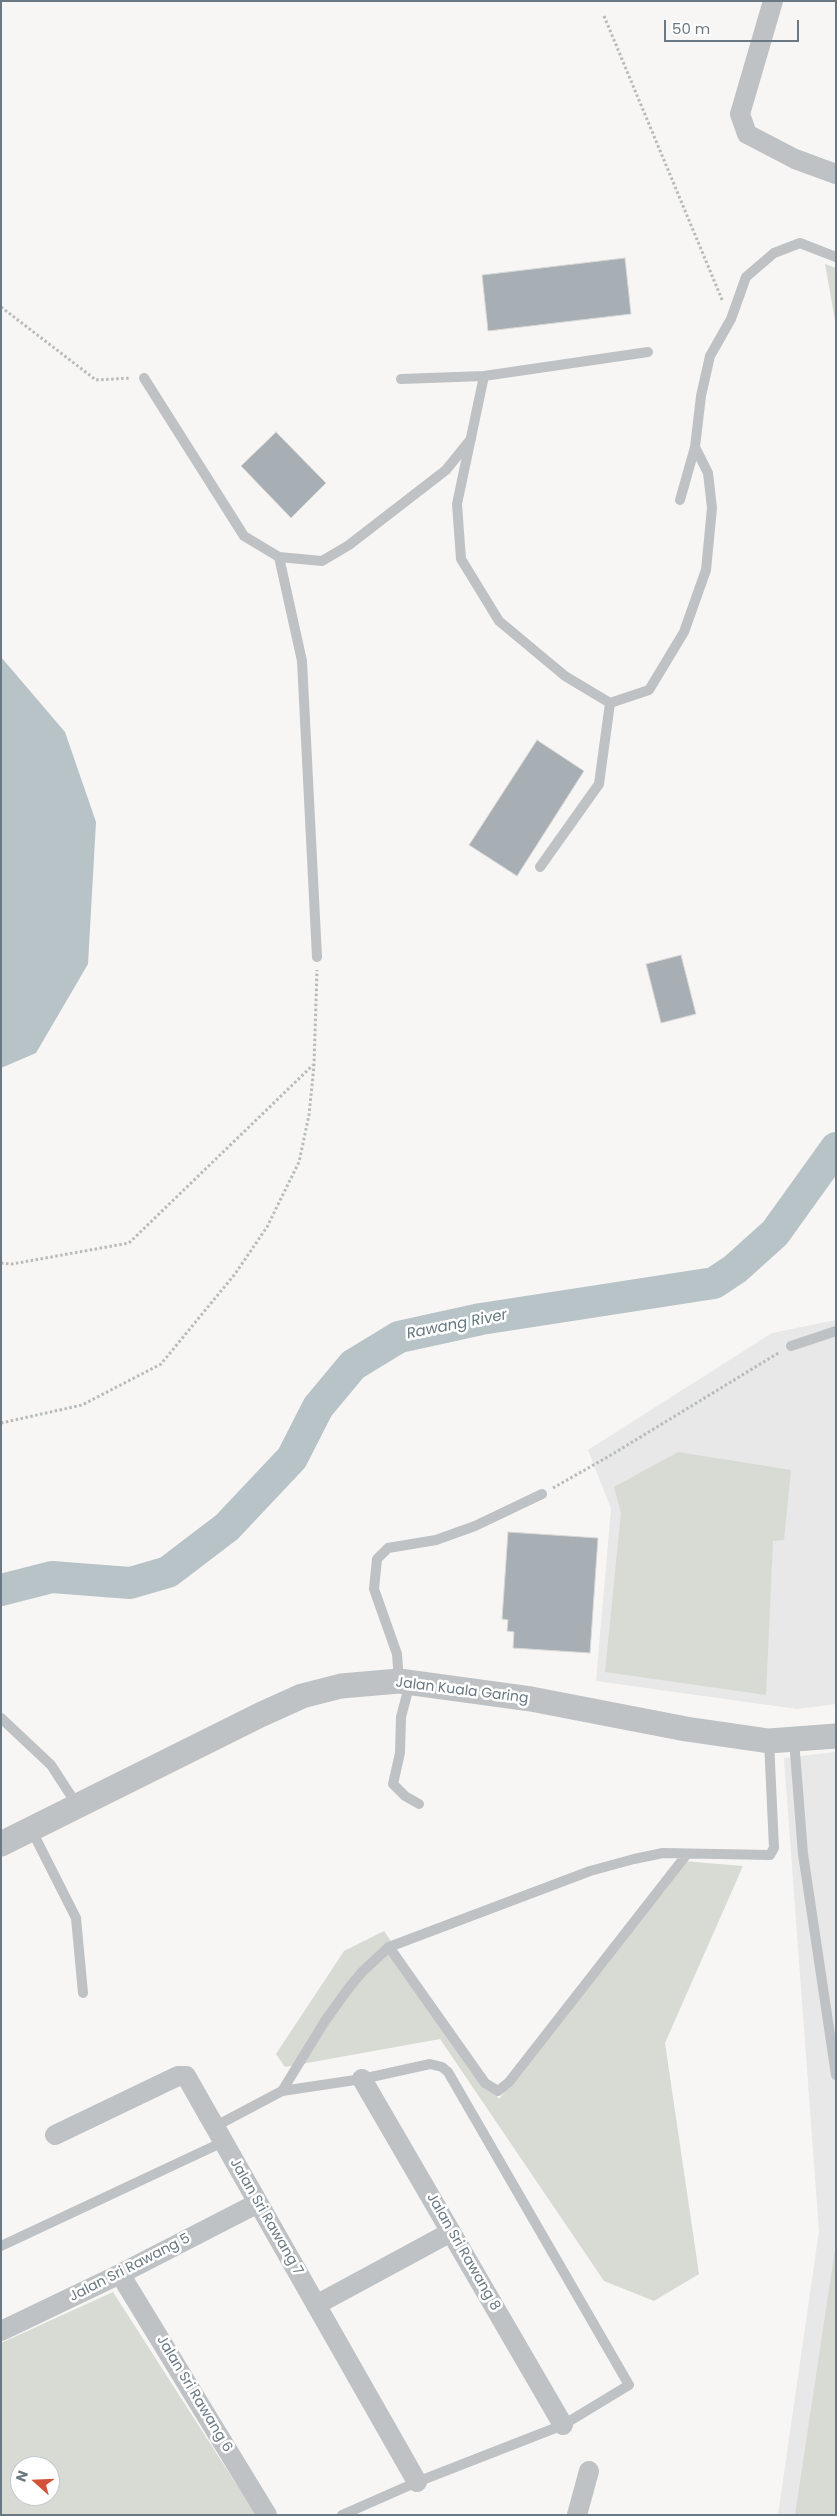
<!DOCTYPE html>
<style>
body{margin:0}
#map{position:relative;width:837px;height:2516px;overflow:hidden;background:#f7f6f4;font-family:Poppins,sans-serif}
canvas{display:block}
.frame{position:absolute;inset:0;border:2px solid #697882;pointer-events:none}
.north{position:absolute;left:10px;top:2456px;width:50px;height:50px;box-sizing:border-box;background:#fff;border:1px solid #c3c9cd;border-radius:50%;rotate:290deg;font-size:14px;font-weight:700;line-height:20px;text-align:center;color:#697882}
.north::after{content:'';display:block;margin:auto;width:18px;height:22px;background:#d25339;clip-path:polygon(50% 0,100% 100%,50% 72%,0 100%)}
.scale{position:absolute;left:664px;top:20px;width:135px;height:22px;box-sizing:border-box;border:2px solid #697882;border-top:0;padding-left:6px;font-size:15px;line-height:18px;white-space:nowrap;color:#697882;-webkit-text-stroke:4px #fff;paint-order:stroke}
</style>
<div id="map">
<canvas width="837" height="2516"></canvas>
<div class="frame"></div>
<div class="north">N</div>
<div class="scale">50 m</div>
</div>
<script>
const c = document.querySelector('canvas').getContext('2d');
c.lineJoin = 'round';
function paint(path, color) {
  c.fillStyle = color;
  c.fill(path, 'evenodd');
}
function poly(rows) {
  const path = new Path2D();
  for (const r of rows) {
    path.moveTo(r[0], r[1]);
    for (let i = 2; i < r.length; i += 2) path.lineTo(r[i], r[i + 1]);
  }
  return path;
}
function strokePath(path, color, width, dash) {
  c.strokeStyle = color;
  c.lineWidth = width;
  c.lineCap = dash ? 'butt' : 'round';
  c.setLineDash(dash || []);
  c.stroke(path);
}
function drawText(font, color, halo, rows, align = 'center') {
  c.font = font + ' Poppins,sans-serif';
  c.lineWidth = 5;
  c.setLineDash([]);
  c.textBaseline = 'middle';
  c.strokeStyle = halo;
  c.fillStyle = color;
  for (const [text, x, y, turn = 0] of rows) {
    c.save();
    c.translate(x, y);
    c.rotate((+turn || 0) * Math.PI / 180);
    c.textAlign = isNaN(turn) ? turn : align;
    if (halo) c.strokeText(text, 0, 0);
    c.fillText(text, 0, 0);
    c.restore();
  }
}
paint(poly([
 [836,1320,836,1704,797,1709,596,1681,611,1509,588,1450,772,1333],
 [836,1752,836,2515,778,2515,819,2231,784,1758]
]), '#e7e8e7');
paint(poly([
 [825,264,836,268,836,326],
 [678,1452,791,1470,784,1540,773,1541,766,1695,605,1672,621,1513,614,1487],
 [683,1861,743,1866,665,2043,699,2274,654,2301,604,2281,440,2039,285,2067,276,2054,344,1951,384,1931,499,2099],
 [836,2243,836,2515,795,2515],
 [113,2292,256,2515,1,2515,1,2343],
 [20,2466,50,2466,50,2496,20,2496]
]), '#d7dbd3');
paint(poly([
 [1,657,65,732,96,822,88,964,36,1053,1,1068]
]), '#b8c3c7');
strokePath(poly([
 [1,1590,52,1577,130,1583,168,1572,227,1527,292,1458,318,1407,353,1365,399,1337,481,1319,714,1283,735,1269,775,1233,836,1148]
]), '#b8c3c7', 32);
const building = poly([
 [625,258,631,314,488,331,482,275,625,258],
 [276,432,326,483,291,518,241,466,276,432],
 [537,740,584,771,517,876,469,845,537,740],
 [681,955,696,1014,661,1023,646,964,681,955],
 [508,1532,598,1538,590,1653,513,1648,514,1632,507,1631,508,1620,502,1619,508,1532]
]);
paint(building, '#a8afb4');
strokePath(building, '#d8d8d6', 1);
strokePath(poly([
 [604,16,723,302],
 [1,307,96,380,131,378],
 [1,1263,12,1264,129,1243,313,1065],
 [1,1423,82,1405,161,1364,235,1274,267,1227,299,1162,309,1115,314,1065,317,970],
 [553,1488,611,1455,780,1352]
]), '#b8bbbd', 3, [2.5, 2.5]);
strokePath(poly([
 [484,376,457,504,461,559,499,621,565,676,610,703],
 [144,378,244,536,279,557,322,561,349,545,446,470,471,439],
 [401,379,484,376,648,352],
 [680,500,695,447,701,396,710,356,731,319,746,277,774,253,800,243,836,257],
 [279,557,302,661,317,957],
 [540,867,599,784,610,703,649,690,684,632,706,570,712,508,708,473,695,447],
 [791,1346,836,1331],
 [399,1681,397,1654,374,1589,377,1559,388,1548,436,1540,475,1526,542,1494],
 [410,1683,401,1717,400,1753,393,1784,405,1796,419,1804],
 [1,1718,51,1765,77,1805],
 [794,1740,803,1854,836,2075],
 [31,1829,76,1918,83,1993],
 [389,1947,485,2083,498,2091,509,2082,687,1854],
 [282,2091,325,2021,348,1989,362,1972,389,1947,590,1871,634,1859,663,1853,770,1855,774,1848,769,1741],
 [214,2127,282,2091,362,2079,430,2064,442,2067,448,2072,629,2385,563,2425,417,2482,342,2515],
 [1,2246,223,2142]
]), '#bec2c5', 10);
strokePath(poly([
 [773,1,740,114,747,134,795,159,836,174],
 [362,2079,563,2425],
 [55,2135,178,2076,186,2076,417,2482],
 [120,2274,267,2515],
 [316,2305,451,2232],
 [1,2331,120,2274,258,2203],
 [577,2515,589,2471]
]), '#bec2c5', 20);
strokePath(poly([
 [1,1844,260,1715,302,1696,341,1686,399,1681,531,1699,686,1729,769,1741,836,1736]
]), '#bec2c5', 25);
drawText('14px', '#697882', '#fff', [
 ["Jalan Kuala Garing",462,1691,7],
 ["Jalan Sri Rawang 7",266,2217,60],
 ["Jalan Sri Rawang 8",463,2252,60],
 ["Jalan Sri Rawang 5",130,2268,-27],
 ["Jalan Sri Rawang 6",194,2394,59]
]);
drawText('italic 15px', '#64797e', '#fff', [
 ["Rawang River",457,1325,-11]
]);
</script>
